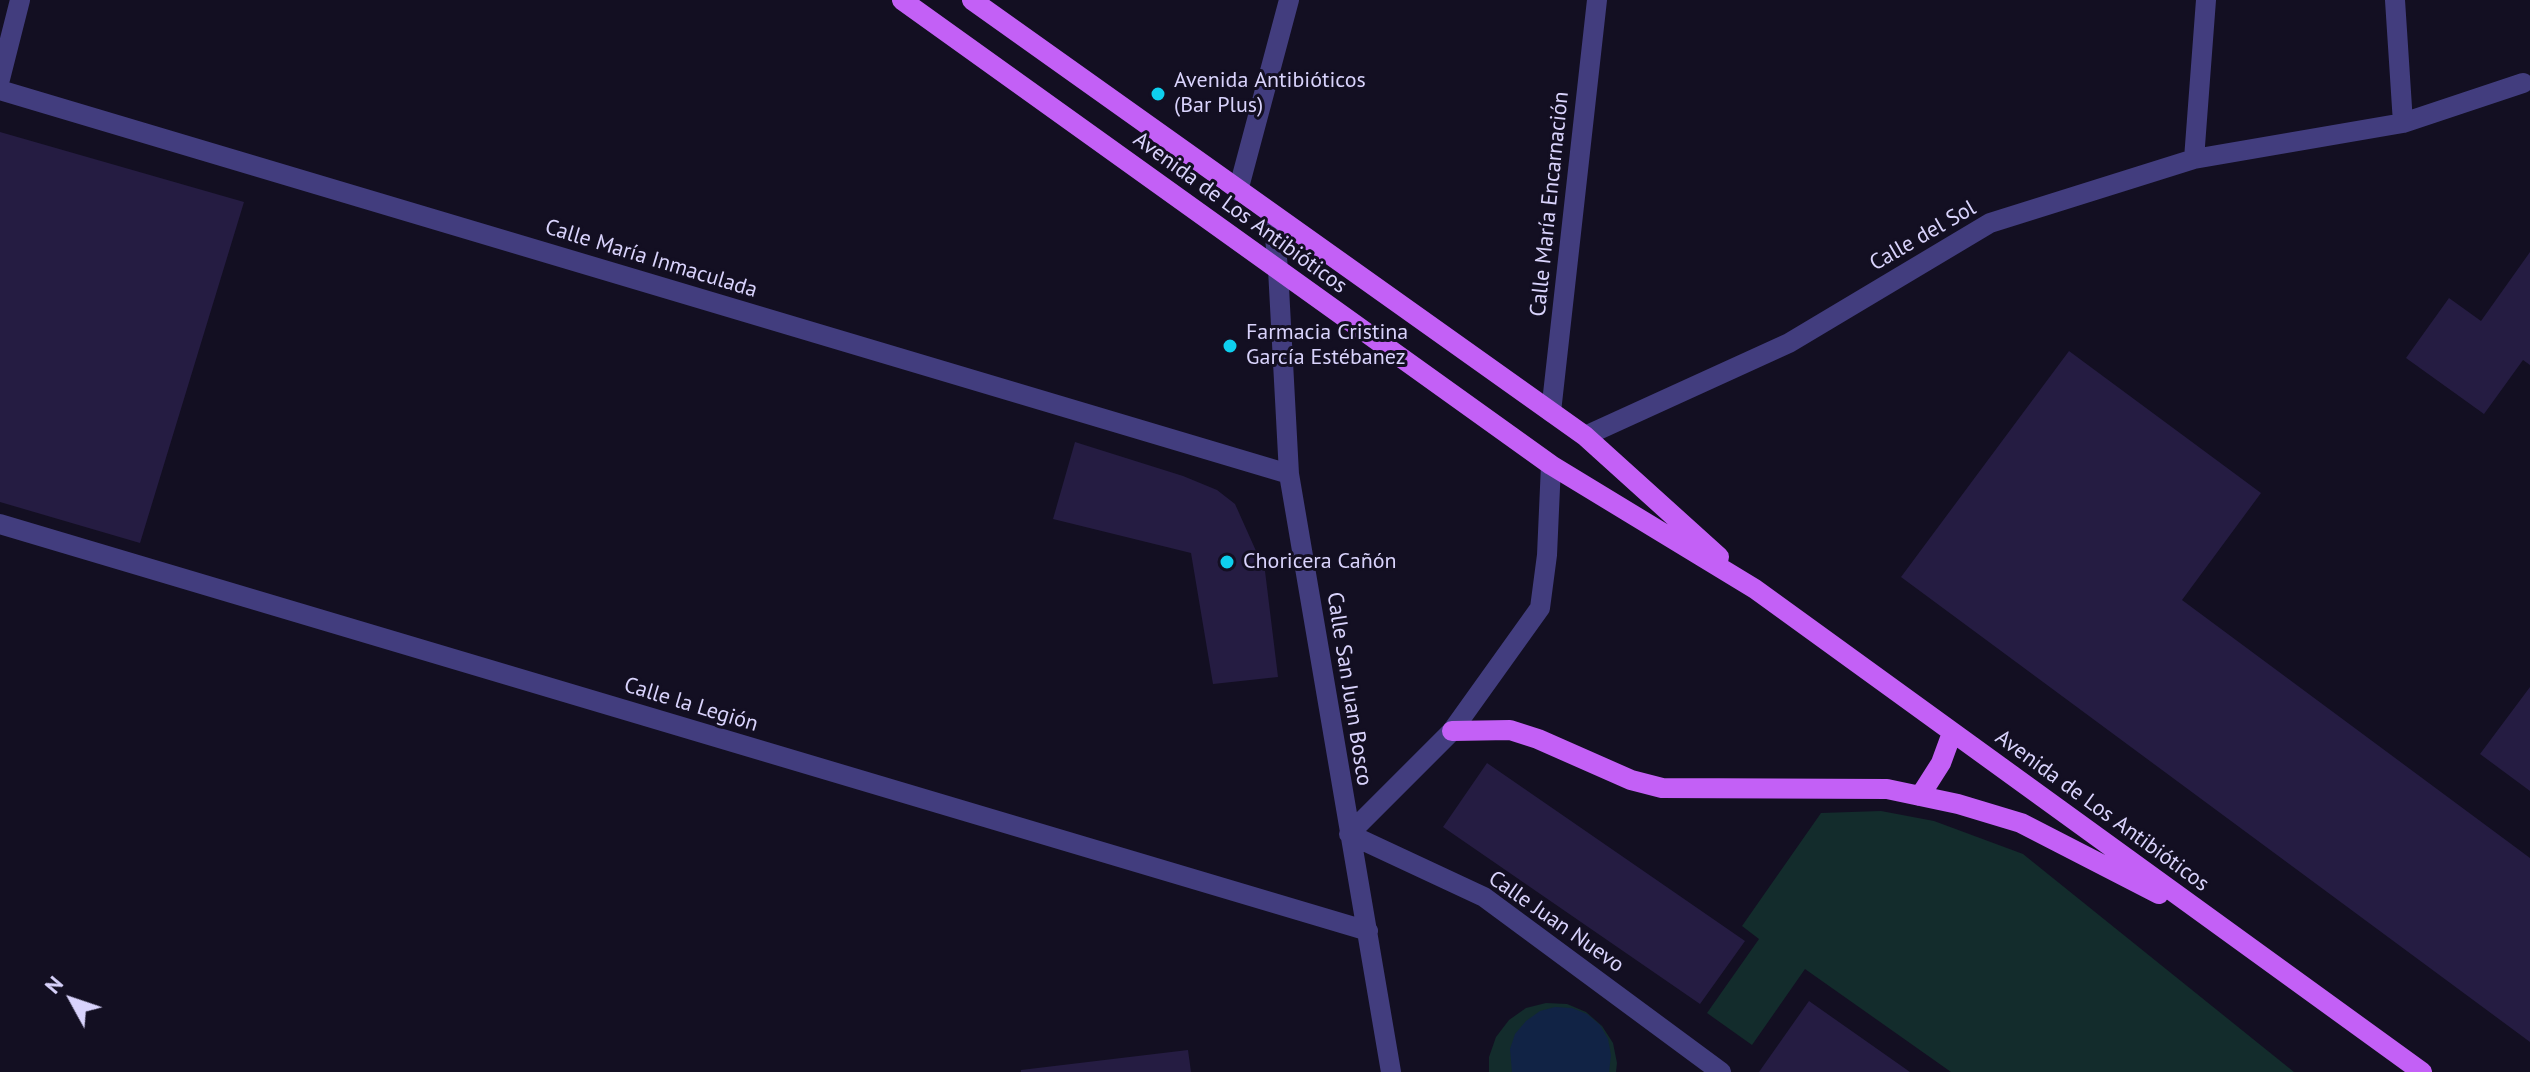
<!DOCTYPE html>
<meta charset="utf-8">
<style>
body{margin:0}
#map{position:relative;width:2530px;height:1072px;overflow:hidden;background:#130f22;font-family:"PT Sans",sans-serif}
canvas{display:block}
.north{position:absolute;left:32px;top:960px;width:80px;height:80px;-webkit-text-stroke:6px #130f22;paint-order:stroke;rotate:310deg;font-size:22px;font-weight:700;line-height:32px;text-align:center;color:#d9d3fc}
.north::after{content:'';display:block;margin:auto;width:28px;height:36px;background:#d9d3fc;clip-path:polygon(50% 0,100% 100%,50% 72%,0 100%)}
</style>
<div id="map">
<canvas width="2530" height="1072"></canvas>
<div class="north">N</div>
</div>
<script>
const c = document.querySelector('canvas').getContext('2d');
c.lineJoin = 'round';
function paint(path, color) {
  c.fillStyle = color;
  c.fill(path, 'evenodd');
}
function poly(rows) {
  const path = new Path2D();
  for (const r of rows) {
    path.moveTo(r[0], r[1]);
    for (let i = 2; i < r.length; i += 2) path.lineTo(r[i], r[i + 1]);
  }
  return path;
}
function strokePath(path, color, width, dash) {
  c.strokeStyle = color;
  c.lineWidth = width;
  c.lineCap = dash ? 'butt' : 'round';
  c.setLineDash(dash || []);
  c.stroke(path);
}
function drawText(font, color, halo, rows, align = 'center') {
  c.font = font + ' "PT Sans",sans-serif';
  c.lineWidth = 6;
  c.setLineDash([]);
  c.textBaseline = 'middle';
  c.strokeStyle = halo;
  c.fillStyle = color;
  for (const [text, x, y, turn = 0] of rows) {
    c.save();
    c.translate(x, y);
    c.rotate((+turn || 0) * Math.PI / 180);
    c.textAlign = isNaN(turn) ? turn : align;
    if (halo) c.strokeText(text, 0, 0);
    c.fillText(text, 0, 0);
    c.restore();
  }
}
paint(poly([
 [1881,811,1934,821,2023,854,2294,1072,1951,1072,1805,969,1752,1045,1707,1013,1759,939,1742,926,1821,813],
 [1546,1003,1567,1004,1586,1012,1602,1026,1613,1043,1617,1063,1616,1072,1489,1072,1489,1057,1496,1037,1509,1020,1526,1008]
]), '#132c2c');
paint(poly([
 [1555,1007,1572,1008,1587,1014,1600,1025,1608,1039,1611,1055,1609,1072,1512,1072,1510,1049,1515,1034,1526,1021,1540,1011]
]), '#112345');
paint(poly([
 [0,132,244,202,140,543,0,502],
 [2530,252,2530,365,2523,360,2484,414,2406,358,2449,298,2481,321],
 [2069,351,2261,493,2182,600,2530,858,2530,1042,1901,577],
 [1075,442,1183,476,1217,490,1235,504,1265,571,1278,677,1213,684,1191,553,1053,519],
 [2530,687,2530,791,2480,754],
 [1487,763,1745,941,1700,1004,1443,827],
 [1809,1001,1910,1072,1759,1072],
 [1188,1050,1191,1072,1021,1072,1021,1070]
]), '#251c42');
strokePath(poly([
 [2395,0,2403,123],
 [0,79,20,0],
 [0,90,1289,474],
 [2194,159,2206,0],
 [1238,191,1289,0],
 [1273,216,1278,269,1289,474,1391,1072],
 [1551,412,1597,0],
 [1585,436,1789,343,1990,223,2194,159,2403,123,2523,83],
 [1551,465,1547,555,1540,608,1452,731,1349,834,1484,897,1721,1072],
 [0,524,1368,931]
]), '#423d7e', 20);
strokePath(poly([
 [902,0,1551,465,1755,589,2422,1072],
 [972,0,1585,436,1719,557],
 [1452,731,1510,730,1538,739,1631,780,1662,788,1887,789,1958,804,2021,823,2159,894],
 [1920,796,1941,763,1952,733]
]), '#c360f6', 20);
for (const [x, y, r, color] of [
 [1158,94,8,"#0ecfee"],
 [1230,346,8,"#0ecfee"],
 [1227,562,8,"#0ecfee"]
]) {
  const dot = new Path2D();
  dot.arc(x, y, r, 0, 2 * Math.PI);
  c.fillStyle = color;
  c.fill(dot);
  strokePath(dot, '#130f22', 3);
}
drawText('22px', '#d9d3fc', '#130f22', [
 ["Avenida Antibióticos",1174,81],
 ["(Bar Plus)",1174,106],
 ["Farmacia Cristina",1246,333],
 ["García Estébanez",1246,358],
 ["Choricera Cañón",1243,562]
], 'left');
drawText('22px', '#d9d3fc', '#130f22', [
 ["Calle María Encarnación",1550,204,-84],
 ["Avenida de Los Antibióticos",1240,213,36],
 ["Calle del Sol",1923,236,-30],
 ["Calle María Inmaculada",651,259,17],
 ["Calle San Juan Bosco",1349,689,81],
 ["Calle la Legión",691,705,17],
 ["Avenida de Los Antibióticos",2102,811,36],
 ["Calle Juan Nuevo",1556,922,35]
]);
</script>
